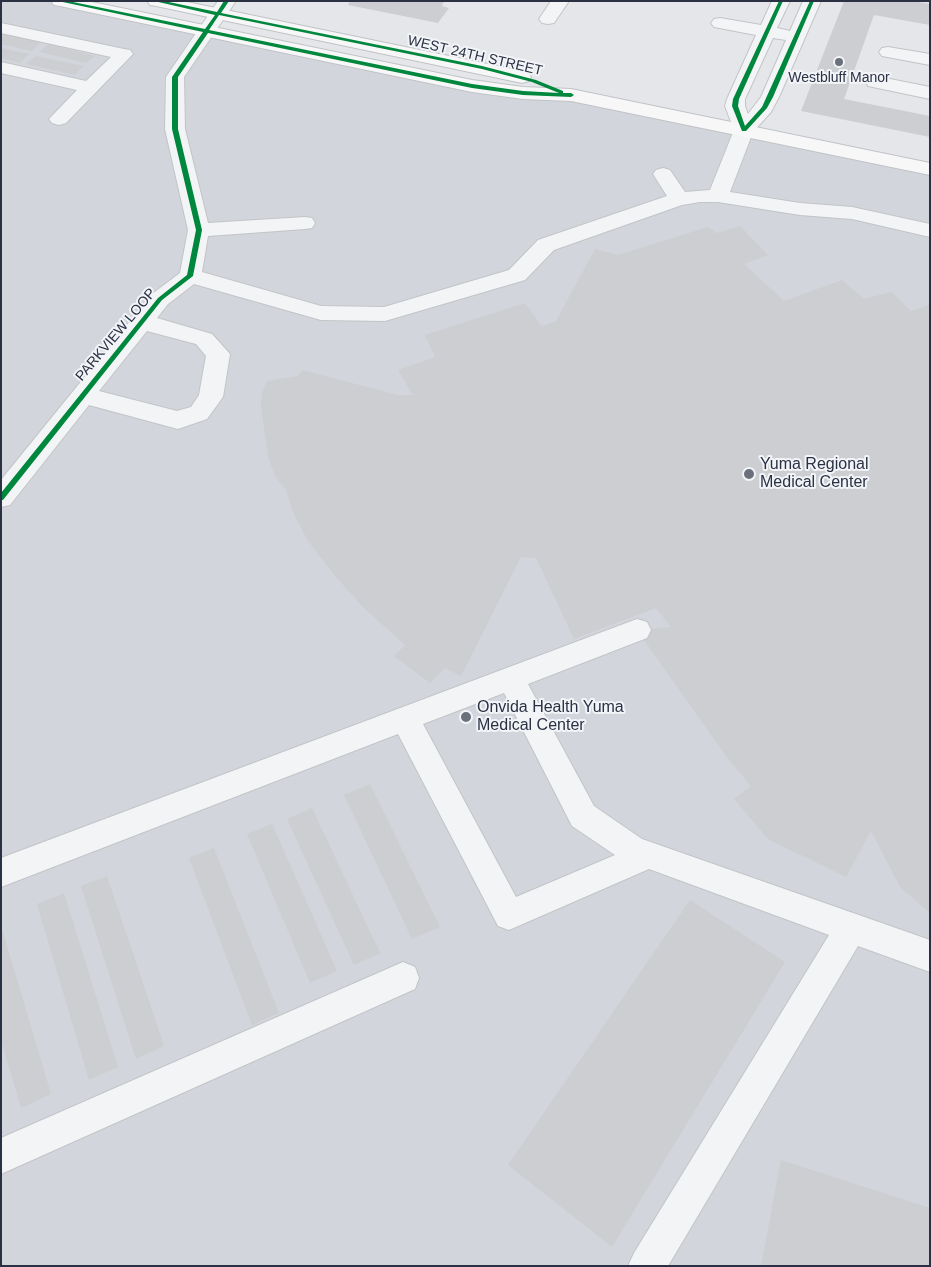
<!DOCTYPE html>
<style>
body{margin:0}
#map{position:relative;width:931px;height:1267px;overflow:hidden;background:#e5e6e9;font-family:Arial,sans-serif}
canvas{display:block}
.frame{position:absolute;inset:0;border:2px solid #2a3143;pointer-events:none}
</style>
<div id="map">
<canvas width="931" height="1267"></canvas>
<div class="frame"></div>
</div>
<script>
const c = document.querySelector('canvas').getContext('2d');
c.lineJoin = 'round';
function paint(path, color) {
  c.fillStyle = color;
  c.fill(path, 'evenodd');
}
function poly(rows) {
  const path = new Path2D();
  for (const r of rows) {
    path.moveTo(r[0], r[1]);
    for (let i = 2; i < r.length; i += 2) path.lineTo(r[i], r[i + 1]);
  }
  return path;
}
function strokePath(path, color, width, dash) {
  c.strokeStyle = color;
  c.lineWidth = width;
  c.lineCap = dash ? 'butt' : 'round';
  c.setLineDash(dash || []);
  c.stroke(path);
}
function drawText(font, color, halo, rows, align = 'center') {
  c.font = font + ' Arial,sans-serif';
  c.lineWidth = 4;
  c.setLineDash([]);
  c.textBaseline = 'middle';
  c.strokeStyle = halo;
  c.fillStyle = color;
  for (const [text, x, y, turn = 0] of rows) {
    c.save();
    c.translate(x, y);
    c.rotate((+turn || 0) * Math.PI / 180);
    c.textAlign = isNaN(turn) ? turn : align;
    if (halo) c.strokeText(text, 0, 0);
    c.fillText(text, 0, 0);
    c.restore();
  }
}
paint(poly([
 [1,1,62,1,499,90,571,95,930,169,930,1266,1,1266]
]), '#d3d5dc');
paint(poly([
 [350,1,444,1,442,6,449,8,438,23,348,5],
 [844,1,912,1,930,4,930,25,874,15,844,99,930,116,930,137,801,111],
 [1,34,41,42,32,51,1,44],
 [49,44,95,56,86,63,40,52],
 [1,48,29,54,20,63,1,58],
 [36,56,83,66,75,75,26,64],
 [740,226,768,255,744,264,784,301,842,280,864,299,891,292,911,311,930,305,930,913,900,887,871,831,846,877,768,839,734,799,751,786,726,756,637,630,671,627,656,608,574,639,536,558,521,557,461,676,445,668,430,683,394,656,405,645,363,607,336,577,308,541,293,512,286,490,275,476,268,456,261,406,262,393,267,381,298,376,302,370,398,395,413,395,398,370,435,357,425,335,525,303,542,327,556,321,595,249,618,255,708,227,717,233],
 [370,784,440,927,412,939,344,795],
 [312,808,380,953,354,965,287,819],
 [272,824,337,971,310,983,247,834],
 [214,848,279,1013,252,1025,189,858],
 [107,876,164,1046,136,1059,81,886],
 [64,893,118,1067,89,1080,37,904],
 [690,900,785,962,612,1247,508,1165],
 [2,929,51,1094,21,1108,1,1040],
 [781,1160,930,1208,930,1266,761,1266]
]), '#cdced1');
const minor = poly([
 [218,1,236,1,184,77,185,129,208,223,305,217,312,218,315,223,312,228,305,229,208,236,202,272,321,306,384,307,509,270,538,240,667,196,653,174,656,170,663,168,670,170,685,192,710,190,734,130,725,106,727,99,756,35,714,27,711,23,714,19,720,18,761,25,772,1,790,1,777,28,790,31,803,1,821,1,779,97,771,112,753,132,730,192,800,203,852,207,930,224,930,237,852,219,800,215,718,202,700,202,682,205,554,250,525,280,385,321,321,320,194,284,168,304,157,318,212,334,230,354,223,397,207,419,178,429,89,405,10,505,1,507,1,480,152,294,180,273,188,230,165,129,166,77,218,1],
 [773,38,786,40,761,97,748,114,745,106,745,99,773,38],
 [147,331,196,344,206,356,199,395,191,407,177,411,99,391,147,331],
 [551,1,569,1,554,23,548,24,542,23,539,19,551,1],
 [1,23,124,49,130,50,133,54,66,123,59,125,52,123,49,119,77,90,1,73,1,62,86,81,111,57,1,33,1,23],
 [888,47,930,54,930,65,882,56,879,52,882,48,888,47],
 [875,76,930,87,930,99,868,86,866,82,868,78,875,76],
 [637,619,647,622,651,630,647,638,528,684,594,806,642,839,930,940,930,972,858,946,668,1266,628,1266,634,1253,829,935,649,869,509,930,498,926,398,734,1,887,1,858,637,619],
 [504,693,572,826,615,855,516,897,423,724,504,693],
 [403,962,415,967,419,978,415,989,1,1174,1,1138,403,962]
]);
const major = poly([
 [51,1,87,1,472,80,523,87,571,89,930,163,930,175,571,101,523,99,472,92,60,6,54,5,51,1],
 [147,1,182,1,522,71,529,73,531,77,529,81,522,83,156,6,150,5,147,1]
]);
strokePath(minor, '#c3c4c7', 2);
strokePath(major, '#c0c3c7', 2);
paint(minor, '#f3f4f6');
paint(major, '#f7f7f7');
paint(poly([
 [58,1,68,1,205,29,215,15,154,1,164,1,217,12,224,1,229,1,221,13,482,66,536,80,563,91,563,93,571,93,574,95,571,97,523,95,472,88,208,33,178,77,178,129,202,230,193,276,162,300,3,500,1,500,1,493,158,298,187,275,196,230,172,129,172,77,203,32,58,1],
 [219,15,482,69,532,82,559,93,523,91,472,84,209,30,219,15],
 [779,1,783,1,739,99,738,106,745,126,762,107,810,1,814,1,773,97,767,108,746,131,742,131,732,106,733,99,779,1]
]), '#00873e');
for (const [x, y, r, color] of [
 [839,62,5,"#6b707d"],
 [749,474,6,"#6b707d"],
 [466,717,6,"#6b707d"]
]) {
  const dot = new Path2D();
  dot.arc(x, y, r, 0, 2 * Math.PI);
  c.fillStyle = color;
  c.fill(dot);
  strokePath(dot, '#f2f4f8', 2);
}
drawText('14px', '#2a3143', '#f2f4f8', [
 ["WEST 24TH STREET",475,56,13],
 ["PARKVIEW LOOP",116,335,-50]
]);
drawText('14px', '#2a3143', '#f2f4f8', [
 ["Westbluff Manor",839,78]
]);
drawText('16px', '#2a3143', '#f2f4f8', [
 ["Yuma Regional",760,465],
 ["Medical Center",760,483],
 ["Onvida Health Yuma",477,708],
 ["Medical Center",477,726]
], 'left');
</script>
